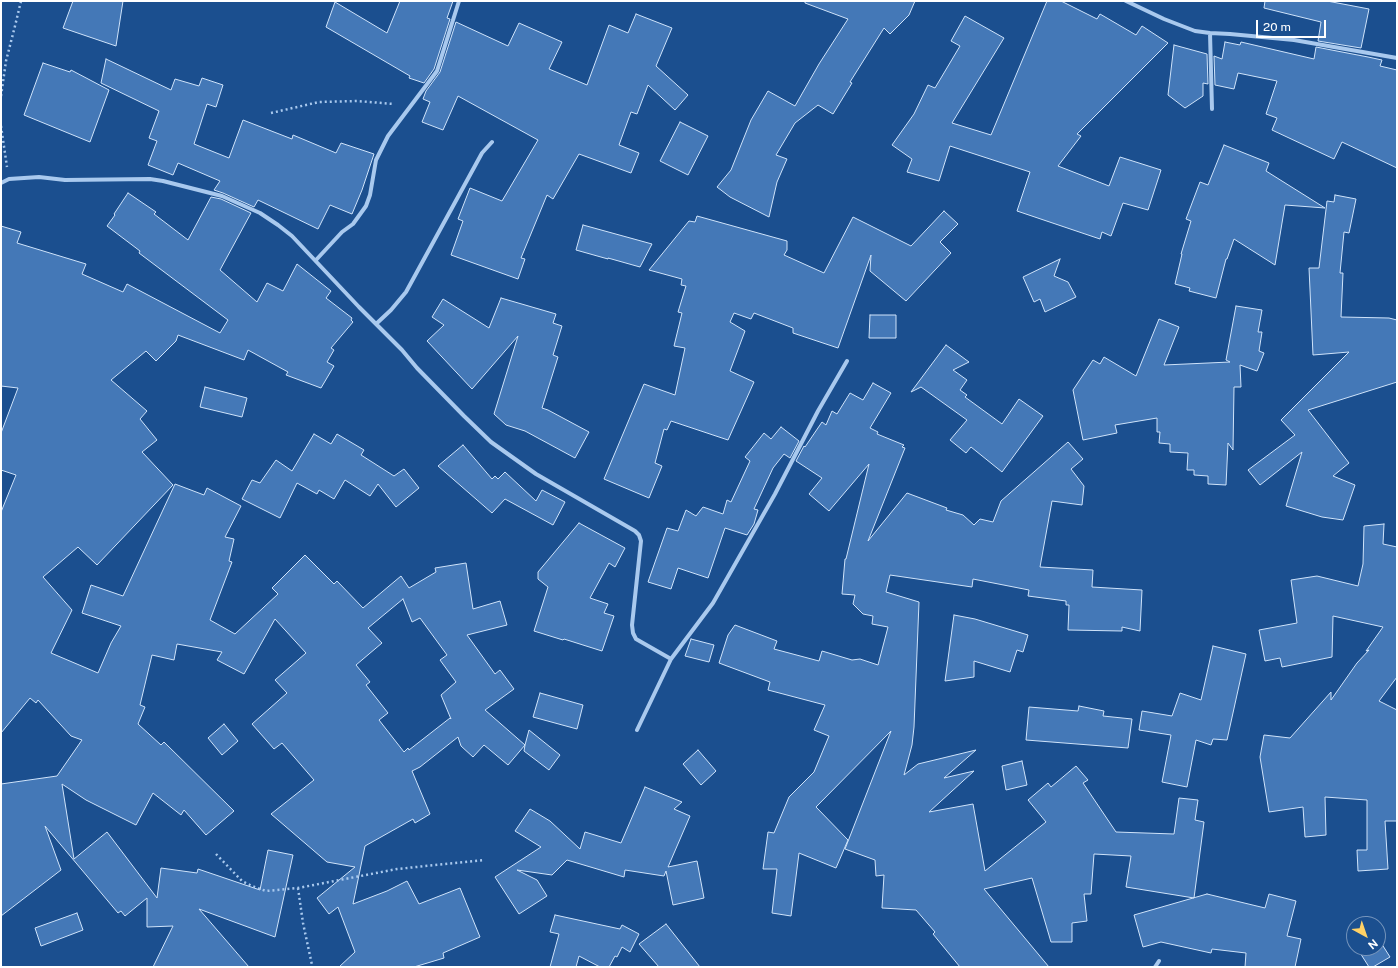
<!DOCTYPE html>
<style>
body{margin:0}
#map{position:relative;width:1398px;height:968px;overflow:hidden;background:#1b4f8f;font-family:"Public Sans",sans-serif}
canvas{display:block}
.frame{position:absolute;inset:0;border:2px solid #fff;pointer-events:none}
.north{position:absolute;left:1346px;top:916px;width:40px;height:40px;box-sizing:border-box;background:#1b4f8f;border:1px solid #7695bc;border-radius:50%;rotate:140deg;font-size:11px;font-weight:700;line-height:16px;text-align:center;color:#fff}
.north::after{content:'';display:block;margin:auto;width:14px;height:18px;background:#ffd166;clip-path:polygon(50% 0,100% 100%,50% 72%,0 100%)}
.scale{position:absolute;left:1256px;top:20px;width:70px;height:18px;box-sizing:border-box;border:2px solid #fff;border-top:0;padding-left:5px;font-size:12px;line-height:14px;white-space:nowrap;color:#fff;-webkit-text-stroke:3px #1b4f8f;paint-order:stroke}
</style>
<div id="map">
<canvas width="1398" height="968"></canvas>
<div class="frame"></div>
<div class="north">N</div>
<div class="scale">20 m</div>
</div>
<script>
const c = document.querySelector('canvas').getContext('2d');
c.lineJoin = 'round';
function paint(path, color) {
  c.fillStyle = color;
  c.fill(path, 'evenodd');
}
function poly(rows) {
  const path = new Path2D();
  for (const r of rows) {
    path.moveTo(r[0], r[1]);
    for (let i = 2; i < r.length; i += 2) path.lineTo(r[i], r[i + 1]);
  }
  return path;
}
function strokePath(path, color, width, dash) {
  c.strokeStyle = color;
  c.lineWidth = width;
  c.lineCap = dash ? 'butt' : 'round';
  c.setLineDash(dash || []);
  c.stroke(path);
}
const building = poly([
 [73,1,123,1,116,46,63,28,73,1],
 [400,1,453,1,447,18,450,19,434,69,424,83,409,78,410,76,326,27,335,2,387,33,400,1],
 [805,1,915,1,909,15,890,34,884,28,850,82,852,83,833,114,818,105,795,123,776,155,787,159,777,182,769,217,730,197,717,187,731,170,751,120,768,91,795,106,819,64,848,19,805,3,805,1],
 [1047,1,1061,1,1097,19,1100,14,1136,35,1142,26,1168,43,1077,134,1081,136,1058,166,1109,186,1120,157,1161,170,1148,210,1123,203,1111,236,1102,232,1100,239,1017,211,1030,172,950,146,939,181,907,172,912,159,892,145,914,114,928,85,935,88,960,46,951,41,965,16,1004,38,952,123,991,135,1047,1],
 [1265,1,1327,1,1369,9,1361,48,1318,41,1321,22,1264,8,1265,1],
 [636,14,672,28,656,66,688,95,675,110,648,85,637,114,631,112,619,145,639,153,631,173,579,154,553,199,547,195,521,258,525,259,518,279,451,255,463,221,458,219,470,188,502,201,538,140,458,96,443,130,422,122,430,102,423,99,426,91,440,72,456,22,508,46,519,23,562,42,549,69,587,85,609,25,628,33,636,14],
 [1225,42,1240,45,1241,42,1314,59,1316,47,1368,57,1382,60,1380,66,1397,70,1397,168,1342,142,1334,159,1272,130,1277,118,1266,114,1277,81,1238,73,1234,89,1215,85,1214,56,1222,59,1225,42],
 [1174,45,1207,54,1208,84,1203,83,1203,96,1185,108,1168,95,1174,45],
 [106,59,171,90,175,79,199,86,202,78,223,85,216,107,207,104,194,144,229,158,243,120,292,139,293,135,336,153,341,143,374,154,362,190,352,214,330,205,318,229,258,200,254,207,223,193,214,190,220,181,178,163,173,175,148,165,157,141,149,138,159,111,101,83,106,59],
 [43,63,70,72,71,70,109,90,90,142,24,115,43,63],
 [680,122,708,136,688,175,660,161,680,122],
 [1224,145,1269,163,1266,171,1325,208,1285,205,1275,265,1234,239,1227,259,1226,259,1216,298,1189,291,1190,288,1175,284,1182,254,1181,254,1191,221,1186,219,1200,182,1208,185,1224,145],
 [128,193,156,212,154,214,188,240,211,197,221,199,251,213,220,270,257,302,267,283,283,291,297,264,331,291,326,298,352,318,351,320,353,322,331,348,334,350,327,362,334,366,321,388,286,375,288,372,248,350,244,360,178,335,176,341,156,361,146,351,111,380,147,411,140,419,157,440,142,452,173,485,97,565,78,547,43,577,72,610,51,653,98,673,111,643,121,626,82,613,91,585,123,596,175,484,204,495,207,488,241,506,225,537,234,539,229,561,232,562,210,620,235,634,278,594,272,588,305,555,334,584,337,581,363,608,401,576,409,588,436,572,435,568,466,563,473,609,500,601,507,625,467,635,495,674,500,670,514,689,485,710,525,745,529,730,560,755,549,770,524,751,525,745,508,765,484,745,473,757,461,746,458,737,420,767,412,771,430,814,415,823,413,819,365,846,353,904,387,891,407,881,419,904,460,888,480,937,443,953,444,958,414,967,339,967,355,952,338,907,329,914,317,898,355,867,327,862,271,814,314,780,282,743,274,749,252,724,287,693,275,680,306,653,275,619,244,674,217,660,222,652,177,644,174,660,152,655,140,705,145,707,138,724,161,745,164,742,234,811,206,835,184,810,181,815,153,793,136,825,86,800,62,784,74,859,107,832,157,898,161,868,197,873,198,869,260,890,268,850,293,855,275,937,199,909,249,967,153,967,173,926,147,927,147,898,125,916,121,911,118,913,45,826,61,870,1,916,1,784,57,776,82,740,71,736,38,700,36,703,30,698,1,733,1,512,16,475,1,470,1,433,18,388,1,386,1,226,21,232,17,243,86,264,82,274,123,292,127,284,220,333,228,320,139,253,140,251,107,226,115,215,114,214,128,193],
 [403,599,412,622,420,618,447,655,440,660,456,682,441,695,451,719,450,718,409,750,408,748,404,752,379,720,388,713,366,685,370,682,356,665,382,643,368,628,403,599],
 [1335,195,1356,199,1349,233,1344,232,1340,273,1343,273,1341,317,1389,318,1397,320,1397,382,1308,410,1349,463,1333,476,1355,485,1343,520,1322,517,1286,506,1302,452,1260,485,1248,470,1295,435,1281,420,1349,352,1313,355,1309,268,1319,268,1327,201,1334,202,1335,195],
 [944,211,958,224,940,242,951,253,906,301,870,271,871,255,838,348,793,333,793,328,754,313,751,319,734,313,730,322,745,331,730,371,754,382,728,440,671,421,667,430,664,429,655,463,662,466,649,498,604,479,644,384,675,395,685,348,674,346,682,313,678,312,686,286,681,285,682,279,649,270,689,221,695,222,697,216,787,241,787,250,784,255,824,273,853,217,911,246,944,211],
 [583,225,652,244,640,267,608,258,608,259,576,250,583,225],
 [1060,259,1054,276,1068,282,1076,297,1045,312,1040,299,1034,302,1023,277,1060,259],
 [501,298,556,314,553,323,562,326,553,355,558,357,542,408,548,410,589,432,575,458,525,431,506,425,494,414,518,336,472,389,427,341,444,325,432,317,443,299,489,328,501,298],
 [1236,306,1262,310,1258,332,1262,332,1259,351,1264,353,1257,371,1240,365,1241,387,1234,387,1233,450,1228,443,1226,485,1208,484,1208,476,1194,475,1194,470,1187,470,1188,453,1170,452,1170,444,1159,443,1160,432,1157,432,1157,418,1115,425,1117,433,1083,440,1073,390,1093,360,1100,364,1104,357,1136,376,1159,319,1179,327,1164,365,1230,362,1226,360,1236,306],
 [870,315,896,315,896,338,869,338,870,315],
 [946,345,969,362,953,370,967,380,960,390,967,395,965,397,1002,424,1019,399,1043,416,1002,472,971,447,966,453,950,440,967,420,921,387,911,392,946,345],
 [873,383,891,393,870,428,878,432,877,434,904,445,902,447,905,448,868,541,907,493,947,508,946,510,963,515,974,525,980,519,993,522,1001,501,1068,442,1083,459,1071,469,1084,486,1082,505,1052,501,1040,567,1093,570,1092,587,1142,590,1140,631,1122,627,1122,631,1068,630,1069,605,1066,605,1066,601,1028,596,1029,590,973,579,972,587,890,575,886,592,919,602,914,727,912,745,904,775,918,764,976,750,944,778,974,771,929,812,973,804,985,871,1046,822,1028,800,1048,783,1051,787,1076,766,1088,780,1083,783,1116,832,1174,834,1179,798,1198,800,1195,820,1204,822,1194,898,1126,887,1131,856,1094,854,1091,894,1084,894,1087,921,1072,923,1072,942,1051,942,1032,878,984,889,1049,967,960,967,933,934,935,932,916,910,882,908,884,875,876,876,875,860,845,849,891,731,816,807,848,840,836,868,799,853,791,916,772,913,777,869,763,869,768,832,774,833,789,797,814,772,829,736,814,730,825,705,768,690,770,682,719,663,728,635,735,625,777,641,774,649,819,661,822,651,852,660,860,659,878,665,888,627,872,624,873,616,863,614,853,604,855,595,842,594,845,559,846,559,869,464,829,511,809,494,822,478,796,461,804,446,805,447,822,422,826,425,832,411,837,414,850,393,863,400,873,383],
 [205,387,247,398,242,417,200,407,205,387],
 [781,427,799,441,790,458,784,454,773,468,754,509,758,510,754,524,747,535,725,528,708,578,678,568,671,589,648,582,667,528,678,531,686,510,696,516,703,507,723,514,727,500,731,502,750,461,745,457,764,433,771,439,781,427],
 [314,434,331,444,337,434,364,450,361,455,394,476,404,469,419,488,396,507,378,484,370,496,345,480,334,499,319,490,317,494,297,483,280,518,242,499,252,480,260,483,276,460,292,471,314,434],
 [463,445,492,479,495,476,498,479,505,472,536,501,542,490,565,502,553,525,505,499,492,513,438,466,463,445],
 [579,523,625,548,615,567,609,563,590,598,608,604,604,613,614,616,602,651,564,639,563,640,534,631,548,587,538,579,538,572,579,523],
 [1384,524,1383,544,1397,547,1397,677,1379,701,1397,710,1397,821,1385,821,1388,869,1358,871,1357,850,1367,850,1367,800,1325,797,1326,835,1305,837,1303,807,1269,812,1260,757,1264,735,1290,738,1331,692,1331,700,1357,663,1369,650,1366,651,1383,627,1333,616,1332,657,1282,667,1280,658,1265,661,1259,630,1297,623,1291,580,1317,576,1358,586,1363,564,1364,526,1384,524],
 [954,615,975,619,1028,635,1023,652,1017,650,1010,672,974,661,974,677,945,681,954,615],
 [691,639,714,645,709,662,685,656,691,639],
 [1213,646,1246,654,1227,740,1213,739,1211,745,1196,740,1187,787,1162,782,1171,735,1139,730,1142,711,1172,716,1180,693,1201,700,1213,646],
 [540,693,583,705,577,729,533,717,540,693],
 [1079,706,1104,711,1103,716,1132,719,1128,748,1026,740,1029,707,1078,711,1079,706],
 [224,724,238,741,222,755,208,738,224,724],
 [698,750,716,771,701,785,683,764,698,750],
 [1022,761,1027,785,1006,790,1002,766,1022,761],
 [645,787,682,802,674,809,690,816,668,867,697,861,704,898,673,905,666,871,664,876,625,870,624,877,567,860,552,875,517,870,537,880,547,896,519,914,495,877,541,847,515,831,530,809,550,821,580,849,585,832,621,843,645,787],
 [1207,894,1265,908,1269,894,1296,901,1287,936,1301,939,1295,967,1245,967,1246,953,1212,949,1211,953,1161,942,1143,947,1134,915,1207,894],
 [77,913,83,930,41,946,35,928,77,913],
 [555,915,620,929,622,925,639,934,630,952,622,947,617,957,615,956,609,967,600,967,579,956,576,967,550,967,559,934,550,932,555,915],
 [666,924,700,967,659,967,639,944,666,924],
 [1378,938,1390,957,1373,967,1369,967,1357,948,1378,948,1378,938]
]);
paint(building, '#4478b7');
strokePath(building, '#cfe3fa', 1);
strokePath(poly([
 [1,96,6,61,15,26,21,1],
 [271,113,319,102,357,101,394,104],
 [1,126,7,167],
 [216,854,242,881,252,886,266,891,298,888,397,869,484,860],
 [298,888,303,923,312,965]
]), '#a9c9ee', 2.5, [2, 3]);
strokePath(poly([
 [1126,1,1164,19,1195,31,1210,33,1230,34,1294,40,1397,58],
 [1210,33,1212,109],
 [1,183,9,179,39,177,65,180,150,179,163,181,222,196,260,213,278,225,292,236,359,307,402,350,417,368,464,416,491,442,536,474,635,531,639,535,641,541,632,625,633,633,636,639,671,659],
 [316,260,342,232,353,224,366,206,370,195,376,160,388,136,437,71,459,1],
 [376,324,391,310,406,292,482,153,492,142],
 [637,730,671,659,713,603,775,494,818,411,847,361],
 [1155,967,1159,961]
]), '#a9c9ee', 4);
</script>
